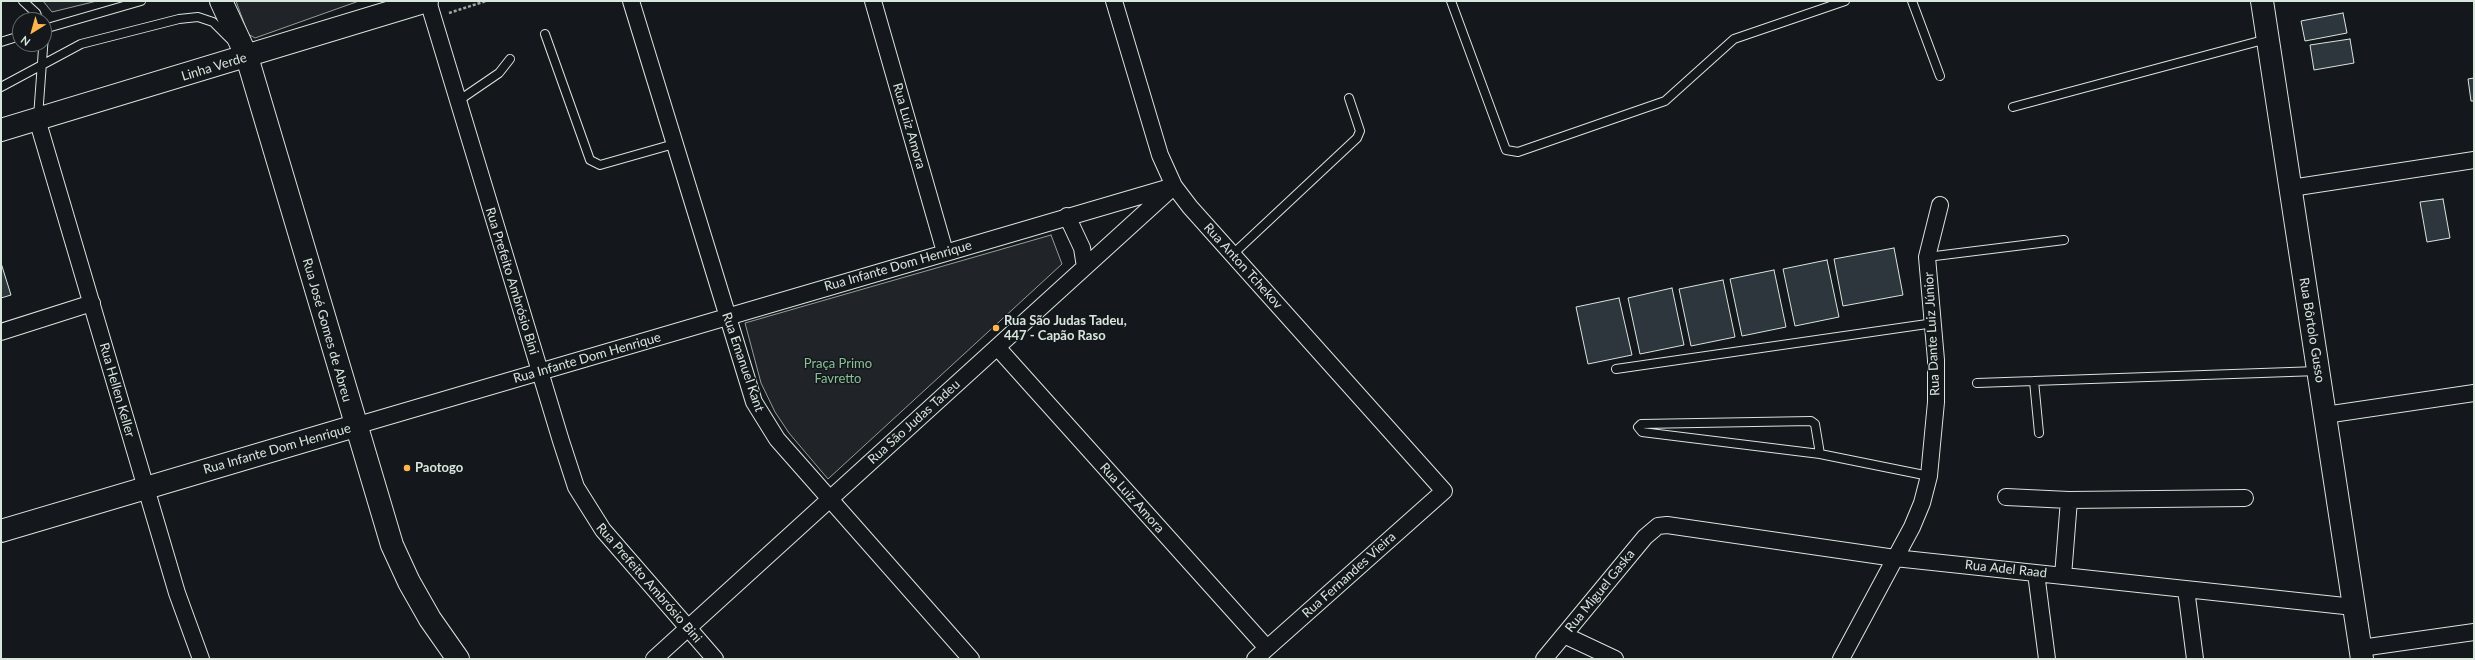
<!DOCTYPE html>
<meta charset="utf-8">
<style>
body{margin:0}
#map{position:relative;width:2475px;height:660px;overflow:hidden;background:#14181c;font-family:Lato,sans-serif}
canvas{display:block}
.frame{position:absolute;inset:0;border:2px solid #d8e6dc;pointer-events:none}
.north{position:absolute;left:12px;top:12px;width:40px;height:40px;box-sizing:border-box;background:#14181c;border:1px solid #626a69;border-radius:50%;rotate:217deg;font-size:11px;font-weight:700;line-height:16px;text-align:center;color:#d8e6dc}
.north::after{content:'';display:block;margin:auto;width:14px;height:18px;background:#ffb74d;clip-path:polygon(50% 0,100% 100%,50% 72%,0 100%)}
</style>
<div id="map">
<canvas width="2475" height="660"></canvas>
<div class="frame"></div>
<div class="north">N</div>
</div>
<script>
const c = document.querySelector('canvas').getContext('2d');
c.lineJoin = 'round';
function paint(path, color) {
  c.fillStyle = color;
  c.fill(path, 'evenodd');
}
function poly(rows) {
  const path = new Path2D();
  for (const r of rows) {
    path.moveTo(r[0], r[1]);
    for (let i = 2; i < r.length; i += 2) path.lineTo(r[i], r[i + 1]);
  }
  return path;
}
function strokePath(path, color, width, dash) {
  c.strokeStyle = color;
  c.lineWidth = width;
  c.lineCap = dash ? 'butt' : 'round';
  c.setLineDash(dash || []);
  c.stroke(path);
}
function drawText(font, color, halo, rows, align = 'center') {
  c.font = font + ' Lato,sans-serif';
  c.lineWidth = 3;
  c.setLineDash([]);
  c.textBaseline = 'middle';
  c.strokeStyle = halo;
  c.fillStyle = color;
  for (const [text, x, y, turn = 0] of rows) {
    c.save();
    c.translate(x, y);
    c.rotate((+turn || 0) * Math.PI / 180);
    c.textAlign = isNaN(turn) ? turn : align;
    if (halo) c.strokeText(text, 0, 0);
    c.fillText(text, 0, 0);
    c.restore();
  }
}
const green = poly([
 [43,1,97,1,52,12,43,1],
 [236,1,359,1,255,38,248,34,236,1],
 [1051,235,1062,264,828,479,789,433,775,412,761,383,745,323,1051,235]
]);
paint(green, '#202428');
strokePath(green, '#939e99', 1);
const building = poly([
 [2343,13,2347,33,2305,41,2301,21,2343,13],
 [2350,39,2354,63,2314,70,2310,45,2350,39],
 [2474,78,2474,101,2471,101,2468,79,2474,78],
 [2443,199,2450,238,2427,242,2420,202,2443,199],
 [1894,248,1903,295,1843,306,1834,259,1894,248],
 [1827,260,1839,317,1795,326,1783,269,1827,260],
 [1,263,11,295,1,298,1,263],
 [1774,270,1786,327,1742,336,1730,279,1774,270],
 [1723,280,1735,337,1691,346,1679,289,1723,280],
 [1672,288,1684,345,1640,354,1628,298,1672,288],
 [1619,298,1632,355,1588,364,1576,307,1619,298]
]);
paint(building, '#2c363c');
strokePath(building, '#d8e6dc', 1);
const lane = poly([
 [23,1,36,13,39,20],
 [1451,1,1506,150,1518,152,1665,101,1734,39,1845,1],
 [1912,1,1940,76],
 [44,29,141,1],
 [545,34,590,160,600,165,674,144],
 [1,42,20,36],
 [1,87,81,44,179,19,198,17,213,22,230,39],
 [458,101,499,73,510,59],
 [2013,107,2267,39],
 [38,117,44,35],
 [1233,254,1357,138,1360,131,1349,98],
 [1927,257,2064,240],
 [1616,369,1934,323],
 [2034,381,2039,433],
 [1977,383,2318,371],
 [1820,454,1815,424,1811,421,1641,424,1638,427,1642,432,1820,454,1929,476]
]);
const street = poly([
 [428,1,561,441,576,487,603,530,715,659],
 [631,1,754,402,777,439,971,659],
 [873,1,945,252],
 [1114,1,1160,155,1174,186,1190,207,1444,491,1255,659],
 [37,119,177,593,201,659],
 [2291,188,2474,160],
 [1067,216,1082,248,1085,267],
 [1,332,92,303],
 [997,347,1267,648],
 [2325,415,2474,393],
 [355,426,1174,186],
 [2006,497,2069,500,2245,498],
 [2036,573,2047,659],
 [2063,576,2069,500],
 [2186,589,2195,659],
 [1564,635,1615,659],
 [2361,648,2474,632],
 [654,659,1172,188],
 [1544,659,1645,537,1658,526,1667,525,1895,558,2354,607],
 [1841,659,1912,527,1922,503,1929,476,1936,402,1936,360,1927,257,1940,205]
]);
const secondary = poly([
 [2262,1,2362,659],
 [247,57,392,545,409,582,430,619,458,659],
 [1,531,355,426]
]);
const highway = poly([
 [221,1,247,57],
 [1,130,427,1]
]);
strokePath(lane, '#d8e6dc', 10);
strokePath(street, '#d8e6dc', 18);
strokePath(secondary, '#d8e6dc', 24);
strokePath(highway, '#d8e6dc', 24);
strokePath(poly([
 [449,13,486,1]
]), '#9da8a2', 2.5, [3, 2]);
strokePath(lane, '#14181c', 8);
strokePath(street, '#14181c', 16);
strokePath(secondary, '#14181c', 22);
strokePath(highway, '#14181c', 22);
for (const [x, y, r, color] of [
 [996,328,4,"#ffb74d"],
 [407,468,4,"#ffb74d"]
]) {
  const dot = new Path2D();
  dot.arc(x, y, r, 0, 2 * Math.PI);
  c.fillStyle = color;
  c.fill(dot);
  strokePath(dot, '#14181c', 1.5);
}
drawText('13px', '#d8e6dc', '#14181c', [
 ["Linha Verde",214,67,-17],
 ["Rua Luiz Amora",909,126,74],
 ["Rua Infante Dom Henrique",898,266,-16],
 ["Rua Anton Tchekov",1243,266,48],
 ["Rua Prefeito Ambrósio Bini",512,281,73],
 ["Rua José Gomes de Abreu",327,330,74],
 ["Rua Bôrtolo Gusso",2312,330,81],
 ["Rua Dante Luiz Júnior",1932,334,-93],
 ["Rua Infante Dom Henrique",587,358,-16],
 ["Rua Emanuel Kant",743,362,71],
 ["Rua Hellen Keller",117,390,74],
 ["Rua São Judas Tadeu",914,422,-42],
 ["Rua Infante Dom Henrique",277,449,-16],
 ["Rua Luiz Amora",1132,498,48],
 ["Rua Adel Raad",2006,569,6],
 ["Rua Fernandes Vieira",1349,575,-42],
 ["Rua Prefeito Ambrósio Bini",649,583,49],
 ["Rua Miguel Gaska",1600,591,-51]
]);
drawText('bold 13px', '#d8e6dc', '#14181c', [
 ["Rua São Judas Tadeu,",1004,321],
 ["447 - Capão Raso",1004,336],
 ["Paotogo",415,468]
], 'left');
drawText('13px', '#8ac095', '#14181c', [
 ["Praça Primo",838,364],
 ["Favretto",838,379]
]);
</script>
